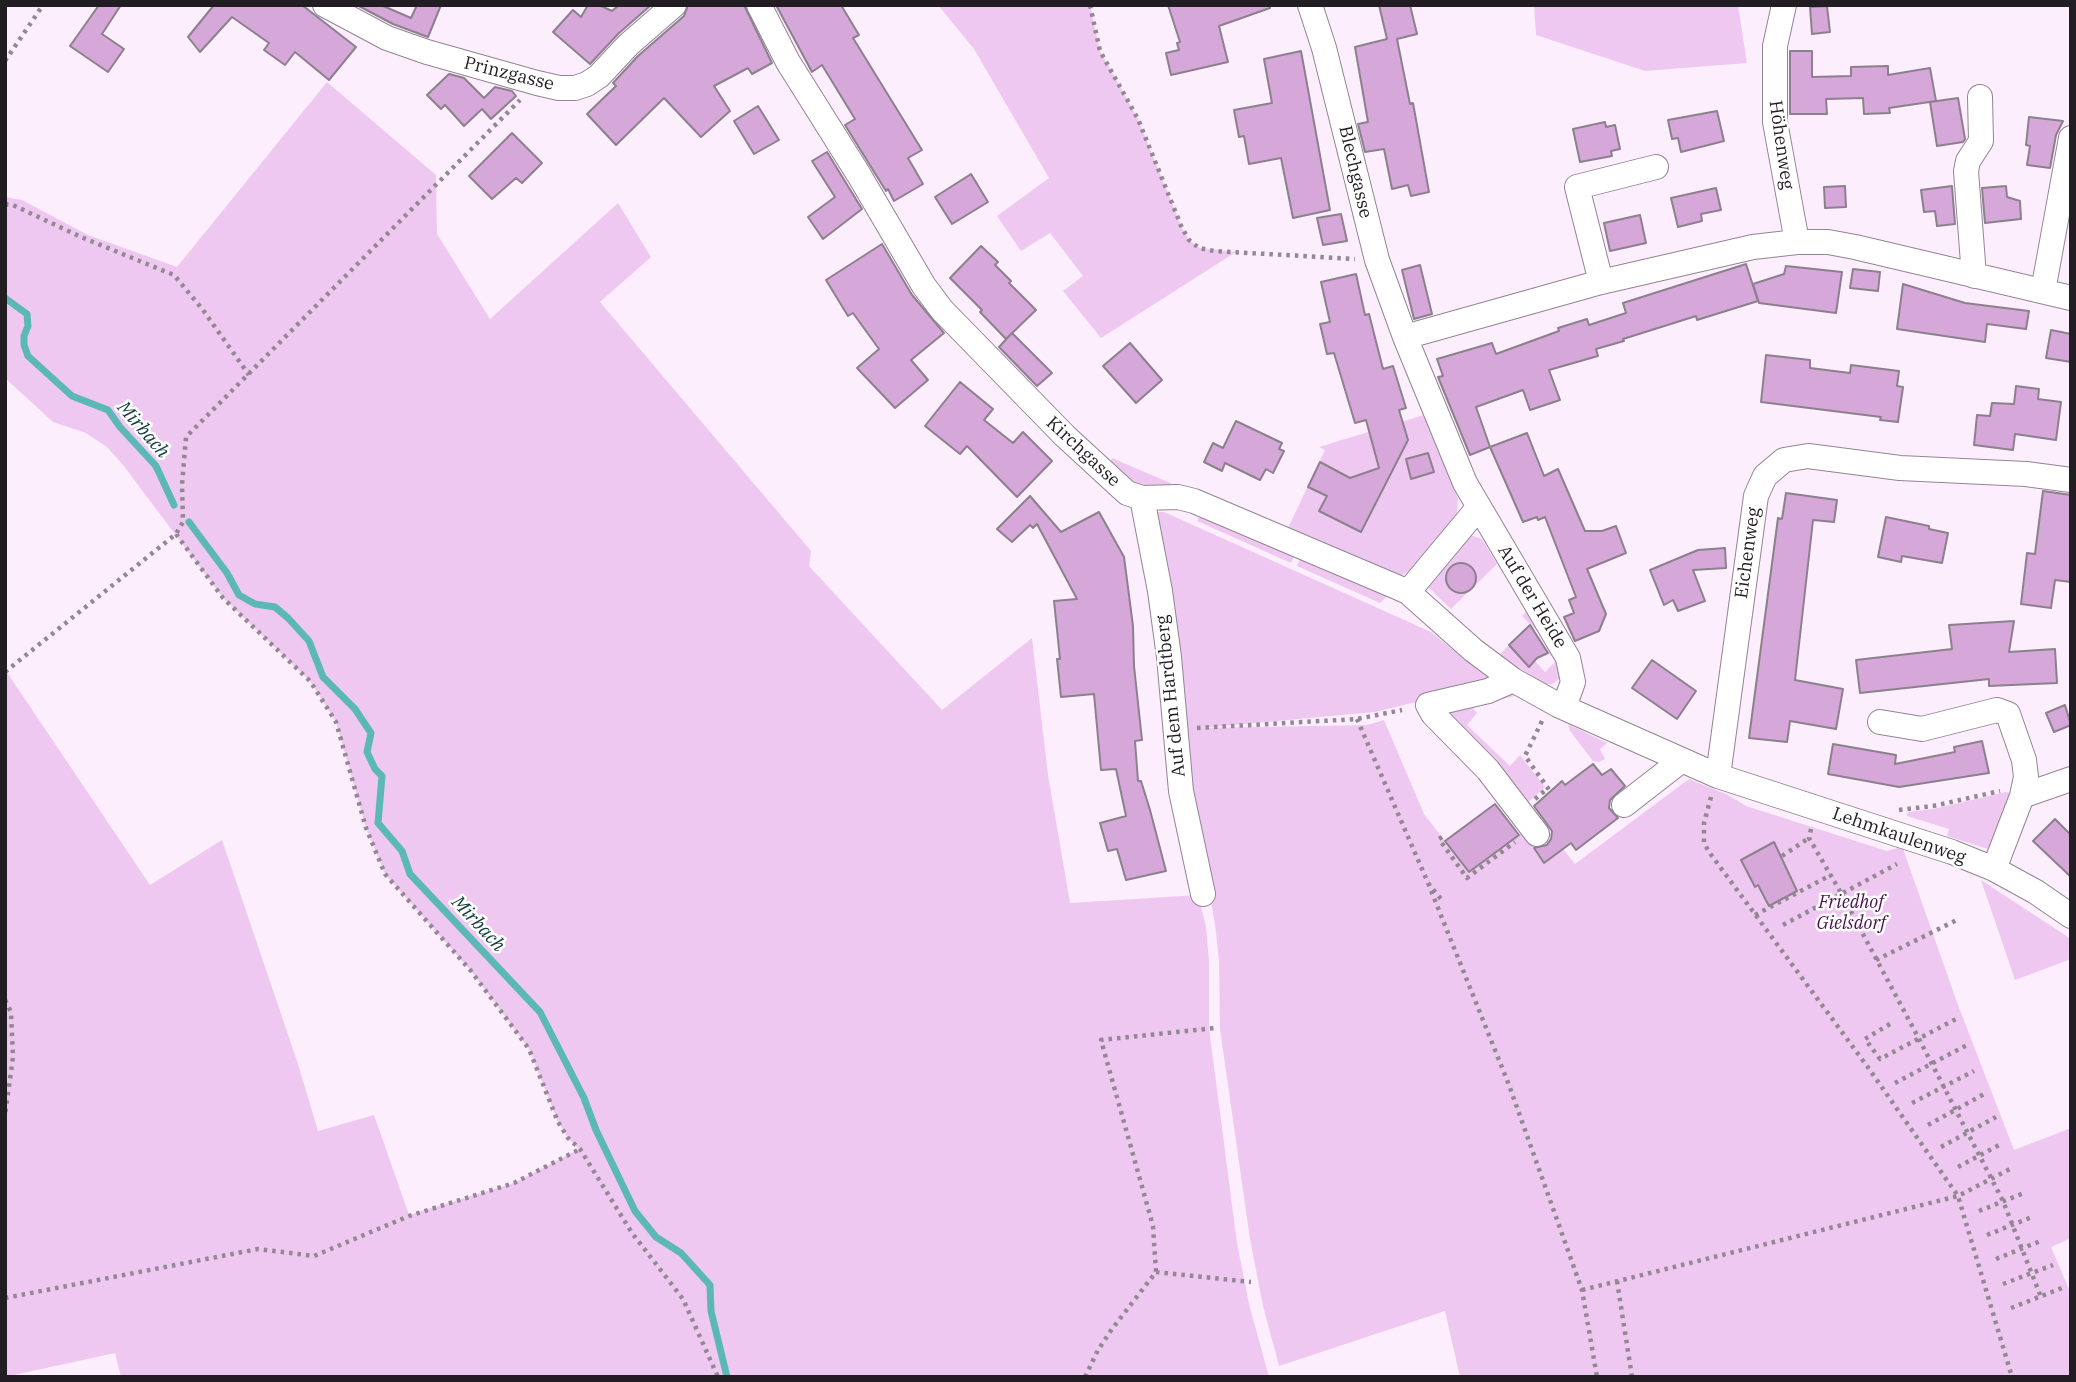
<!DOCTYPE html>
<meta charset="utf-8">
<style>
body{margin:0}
#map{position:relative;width:2076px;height:1382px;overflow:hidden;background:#fdeefd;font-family:"IBM Plex Serif",serif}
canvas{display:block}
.frame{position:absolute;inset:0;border:7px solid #221d22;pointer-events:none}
</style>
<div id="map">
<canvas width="2076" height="1382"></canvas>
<div class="frame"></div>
</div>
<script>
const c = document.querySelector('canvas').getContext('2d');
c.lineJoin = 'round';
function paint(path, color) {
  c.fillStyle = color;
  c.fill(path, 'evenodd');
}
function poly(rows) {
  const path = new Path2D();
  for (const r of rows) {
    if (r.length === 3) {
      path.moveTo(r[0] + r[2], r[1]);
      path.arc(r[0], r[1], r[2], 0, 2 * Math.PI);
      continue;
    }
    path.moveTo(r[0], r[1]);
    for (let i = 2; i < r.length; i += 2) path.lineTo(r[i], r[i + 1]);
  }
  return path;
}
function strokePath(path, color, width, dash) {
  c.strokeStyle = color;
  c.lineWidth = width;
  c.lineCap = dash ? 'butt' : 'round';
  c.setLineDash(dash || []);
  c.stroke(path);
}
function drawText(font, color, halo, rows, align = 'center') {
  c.font = font + ' "IBM Plex Serif",serif';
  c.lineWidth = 5;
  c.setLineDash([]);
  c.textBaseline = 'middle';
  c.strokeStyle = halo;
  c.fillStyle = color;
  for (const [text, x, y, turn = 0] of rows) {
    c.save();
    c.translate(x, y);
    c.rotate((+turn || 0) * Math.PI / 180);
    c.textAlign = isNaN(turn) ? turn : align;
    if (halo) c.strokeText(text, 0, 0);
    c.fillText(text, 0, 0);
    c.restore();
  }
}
paint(poly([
 [938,5,1090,5,1100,51,1138,119,1182,228,1189,240,1200,248,1236,252,1101,338,1063,291,1083,276,1050,233,1021,251,997,216,1049,178,974,49],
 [1534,5,1738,5,1747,63,1645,71,1536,35],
 [327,82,436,175,437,234,490,319,618,203,651,257,600,302,811,551,809,566,942,710,1032,638,1048,775,1070,903,1198,895,1206,927,1209,961,1209,1028,1237,1243,1249,1304,1269,1377,121,1377,115,1353,5,1377,6,671,150,885,222,840,298,1064,318,1131,374,1115,409,1215,514,1183,579,1149,568,1138,558,1122,529,1049,471,971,385,874,366,828,336,722,310,681,223,598,123,465,107,447,86,433,53,422,5,378,5,197,22,200,88,235,177,267],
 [1424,415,1458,498,1457,513,1442,543,1421,563,1401,576,1288,528,1325,450,1319,447],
 [1112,458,1175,485,1137,487,1109,465],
 [1156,512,1164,512,1431,632,1494,683,1375,712,1200,728,1367,725,1384,720,1424,814,1469,872,1524,831,1528,841,1544,863,1563,849,1575,864,1689,779,1728,795,1746,806,1887,851,1897,848,1903,849,1958,1005,2014,1150,2071,1128,2071,1238,2051,1247,2071,1294,2071,1377,1460,1377,1445,1311,1279,1366,1263,1306,1250,1239,1220,1029,1219,960,1215,924,1191,789],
 [1201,514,1295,554,1291,563,1197,521],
 [1470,535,1482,539,1497,564,1451,609,1427,586],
 [1301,557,1389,594,1380,603,1297,566],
 [1530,608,1559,655,1561,678,1552,684,1545,684,1499,655,1509,645,1529,666,1535,661,1545,672,1556,661,1546,650,1550,645,1522,616],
 [1506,691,1515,696,1471,706,1477,713,1467,725,1510,766,1520,755,1545,787,1525,805,1446,714,1450,708],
 [1568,724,1607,743,1600,749,1605,759,1599,762,1593,761,1570,731],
 [2006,792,2012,794,1992,845,1988,849,1947,836,1949,829,1907,816,1908,812,1933,809],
 [1981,880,2071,939,2071,959,2015,980]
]), '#efc8f1');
strokePath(poly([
 [5,298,27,314,28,326,24,336,24,345,28,356,72,396,108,410,120,427,156,466,174,505],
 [189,522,227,573,239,595,255,604,275,607,288,618,309,641,323,677,355,709,371,733,367,752,375,769,382,776,378,823,402,851,410,874,540,1012,584,1098,596,1130,635,1211,656,1237,681,1253,710,1285,711,1311,727,1377]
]), '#5cb8b6', 7);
const building = poly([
 [99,5,121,5,102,34,124,49,108,72,70,46,99,5],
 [214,5,302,5,356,47,329,80,295,52,285,65,264,50,269,43,232,17,200,52,188,37,214,5],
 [357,5,381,5,411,18,417,5,441,5,428,37,393,24,357,5],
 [588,5,599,5,612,11,619,5,651,5,618,34,590,64,553,32,573,10,581,17,588,5],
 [688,5,744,5,772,63,752,74,748,68,714,86,730,111,701,137,664,98,616,145,587,114,616,86,613,83,638,56,684,16,688,5],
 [776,5,841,5,859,35,853,38,922,150,908,158,923,184,894,201,888,189,886,191,845,125,855,119,822,65,812,72,776,5],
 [1168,5,1270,5,1270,8,1219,26,1228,62,1171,75,1166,53,1179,50,1177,43,1180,42,1168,5],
 [1379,5,1410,5,1417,34,1397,39,1410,104,1413,103,1429,192,1411,196,1408,185,1392,189,1384,149,1365,152,1358,124,1368,122,1355,47,1387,39,1379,5],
 [1827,6,1830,32,1812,34,1810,7,1827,6],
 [1301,51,1330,210,1293,218,1281,158,1249,164,1244,136,1239,137,1234,110,1272,103,1264,59,1301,51],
 [1790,51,1812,51,1812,77,1851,76,1851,67,1888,66,1888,75,1930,68,1936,101,1889,108,1890,113,1864,114,1863,98,1826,99,1827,114,1790,114,1790,51],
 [449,74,464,78,484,98,495,87,512,91,516,96,491,119,482,109,464,126,445,105,441,109,427,95,449,74],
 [1958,98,1965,139,1963,142,1937,146,1930,102,1958,98],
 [758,106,779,140,754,154,734,121,758,106],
 [1717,111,1724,141,1681,152,1678,138,1672,139,1668,120,1717,111],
 [2029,117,2063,121,2056,135,2050,168,2027,165,2030,146,2026,145,2029,117],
 [1605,122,1606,127,1615,125,1620,149,1611,151,1612,156,1580,162,1573,129,1605,122],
 [512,133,542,163,522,183,516,178,492,199,469,176,512,133],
 [827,152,862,209,823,239,808,217,835,197,812,161,827,152],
 [971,174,988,202,952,224,935,197,971,174],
 [1845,186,1846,207,1825,208,1824,187,1845,186],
 [1952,186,1955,224,1937,226,1935,211,1924,212,1921,190,1952,186],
 [2006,186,2007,197,2020,201,2021,219,1985,223,1982,188,2006,186],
 [1716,188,1721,210,1701,214,1702,221,1678,227,1671,198,1716,188],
 [1341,214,1347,241,1323,245,1317,218,1341,214],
 [1640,215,1646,243,1610,251,1604,223,1640,215],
 [882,244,912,295,944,333,911,360,928,380,895,408,857,368,879,349,853,313,848,316,826,280,882,244],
 [981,246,998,262,995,265,1011,281,1009,283,1036,310,1006,339,980,312,982,310,950,278,981,246],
 [1746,264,1758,301,1697,320,1696,316,1623,339,1624,341,1596,349,1598,356,1549,370,1560,400,1530,410,1523,390,1476,407,1490,447,1527,433,1544,476,1558,469,1585,531,1602,531,1616,526,1626,553,1587,569,1606,614,1599,631,1575,641,1564,617,1574,613,1569,600,1576,597,1545,517,1538,520,1537,517,1523,522,1490,447,1470,455,1438,377,1443,376,1437,359,1492,343,1496,354,1559,331,1558,328,1587,319,1589,325,1626,313,1623,303,1746,264],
 [1420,265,1432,314,1414,319,1402,270,1420,265],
 [1786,266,1842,272,1836,313,1759,303,1753,284,1784,274,1786,266],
 [1853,269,1880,272,1878,291,1850,288,1853,269],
 [1356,274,1365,315,1369,314,1383,369,1393,366,1406,408,1399,410,1408,440,1361,532,1319,511,1327,496,1308,487,1320,462,1350,478,1379,468,1366,420,1355,423,1334,353,1327,354,1320,324,1330,322,1321,282,1356,274],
 [1903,284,1965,303,2029,311,2026,329,1987,324,1985,342,1897,329,1903,284],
 [2051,330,2071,334,2071,362,2046,358,2051,330],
 [1012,333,1052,373,1037,386,999,347,1012,333],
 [1130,343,1162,380,1136,403,1103,366,1130,343],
 [1766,355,1810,360,1810,368,1850,373,1851,365,1899,371,1897,386,1903,387,1898,422,1880,420,1881,417,1761,402,1766,355],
 [960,382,993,409,984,420,1013,443,1023,432,1052,461,1017,497,967,446,960,454,925,426,960,382],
 [2016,386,2039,389,2038,399,2061,402,2056,440,2015,434,2013,450,1974,445,1977,415,1990,416,1992,403,2014,404,2016,386],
 [1236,421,1282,443,1279,449,1284,451,1273,473,1266,469,1260,480,1225,463,1222,471,1204,462,1213,443,1223,448,1236,421],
 [1428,453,1434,472,1411,479,1406,459,1428,453],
 [2043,491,2071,495,2071,582,2055,580,2051,608,2021,604,2027,553,2035,554,2043,491],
 [1786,493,1837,500,1834,522,1813,520,1795,680,1843,689,1836,729,1790,721,1787,742,1749,738,1778,518,1782,519,1786,493],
 [1030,496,1061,532,1099,512,1124,557,1133,626,1134,666,1142,740,1135,741,1138,781,1141,781,1150,810,1166,871,1126,880,1117,849,1108,851,1100,823,1126,816,1116,769,1101,770,1094,694,1061,697,1057,659,1060,659,1054,601,1077,599,1037,524,1033,528,1030,525,1012,542,997,529,1030,496],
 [1886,517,1929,526,1929,529,1948,533,1942,563,1902,556,1901,562,1878,557,1886,517],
 [1725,548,1726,568,1693,570,1705,601,1678,611,1673,600,1664,605,1650,570,1698,550,1725,548],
 [1461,578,15],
 [2014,621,2009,652,2055,649,2057,683,1989,686,1989,679,1860,693,1856,660,1952,649,1949,625,2014,621],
 [1530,625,1548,653,1537,658,1529,667,1509,645,1530,625],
 [1652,660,1696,691,1677,719,1632,688,1652,660],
 [2065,705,2071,725,2054,732,2046,713,2065,705],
 [1982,741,1989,773,1899,787,1828,774,1833,744,1896,755,1895,764,1955,752,1954,747,1982,741],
 [1593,764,1602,775,1611,769,1625,786,1610,800,1609,808,1618,818,1576,850,1571,843,1544,863,1534,848,1547,845,1551,839,1552,831,1534,806,1562,781,1565,785,1593,764],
 [1495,804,1519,835,1469,872,1445,841,1495,804],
 [2055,819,2071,835,2071,877,2033,841,2055,819],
 [1774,842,1797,891,1769,906,1758,885,1755,887,1741,860,1774,842]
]);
paint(building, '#d6a7d9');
strokePath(building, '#8c808d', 2);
const minor = poly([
 [325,5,387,38,427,52,537,83,559,88,575,88,587,84,599,76,628,45,674,5],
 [759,5,788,62,859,175,924,286,942,310,1065,436,1127,493,1142,498,1178,497,1194,501,1399,588,1408,592,1473,650,1513,680,1558,705,1718,776,1952,852,1994,869,2036,892,2071,916],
 [1310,5,1324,48,1377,260,1405,337,1465,483,1568,658,1573,682,1564,707],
 [1784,5,1775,46,1775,122,1797,242],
 [1974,276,1966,171,1968,161,1981,141,1980,97],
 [1601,282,1577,187,1656,167],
 [2043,291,2071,138],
 [1405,337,1601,282,1753,247,1797,242,1828,242,1855,247,2071,298],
 [1142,498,1160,591,1169,657,1181,791,1203,894],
 [1408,592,1478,508],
 [1513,680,1488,691,1428,705,1433,714,1488,770,1537,834],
 [1880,722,1922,729,1997,710,2008,714,2024,760,2026,777,2022,796,1994,869],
 [1718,776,1756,496,1765,476,1784,460,1808,456,1900,468,2026,474,2071,480],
 [2022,796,2071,779],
 [1624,805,1682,760]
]);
strokePath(minor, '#928593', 26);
strokePath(poly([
 [1090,5,1100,51,1138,119,1182,228,1189,240,1199,248,1214,251,1355,259],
 [5,61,43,5],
 [5,204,13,205,81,237,174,275,203,310,249,375],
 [176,534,223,598,310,681,336,722,366,828,385,874,471,971,529,1049,558,1122,568,1138,580,1149,632,1233,683,1299,718,1377],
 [5,672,176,534,183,522,182,485,186,437,520,100],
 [1357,719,1428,883,1441,899],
 [1542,721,1525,756,1550,791],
 [1197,728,1357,719,1402,710],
 [1711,797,1704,823,1704,843,1709,852,1867,1066,1958,1196,2012,1377],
 [1535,799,1548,788],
 [1899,810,1933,806,2000,791],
 [1811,829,1809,838,1841,893,1919,1039,2003,1201,2041,1297],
 [1442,837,1439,839,1467,878,1515,842],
 [1782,856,1809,838],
 [1428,883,1509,1085,1582,1290,1597,1377],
 [1755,915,1831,875],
 [1783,925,1897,864],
 [1876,960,1959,919],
 [5,1000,11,1012,13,1057,5,1115],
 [1890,1024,1865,1039,1880,1059,1956,1019],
 [1895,1083,1967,1045],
 [1912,1103,1974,1071],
 [1928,1125,1986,1093],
 [1941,1147,1996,1117],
 [1958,1167,2003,1143],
 [1979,1211,2024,1193],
 [1987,1235,2032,1217],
 [1996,1259,2043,1240],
 [1156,1272,1251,1282],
 [1617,1281,1632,1377],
 [2003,1284,2053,1265],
 [1582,1290,1958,1196,2012,1168],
 [5,1298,258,1249,314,1256,409,1216,514,1183,580,1149],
 [2011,1308,2062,1288],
 [1085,1377,1098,1350,1112,1329,1156,1272,1153,1226,1101,1040,1215,1028]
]), '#928892', 4.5, [3.5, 5]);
strokePath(minor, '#fff', 24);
drawText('18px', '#221d22', '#fff', [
 ["Prinzgasse",509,74,14],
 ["Höhenweg",1781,145,82],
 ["Blechgasse",1355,172,77],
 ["Kirchgasse",1083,452,43],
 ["Eichenweg",1748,553,-82],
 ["Auf der Heide",1532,597,59],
 ["Auf dem Hardtberg",1171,696,-96],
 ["Lehmkaulenweg",1899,836,19]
]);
drawText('italic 18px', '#4a114f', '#fff', [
 ["Friedhof",1851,903],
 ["Gielsdorf",1851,924]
]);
drawText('italic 19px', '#133e3e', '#fff', [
 ["Mirbach",143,430,49],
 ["Mirbach",478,924,47]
]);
</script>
